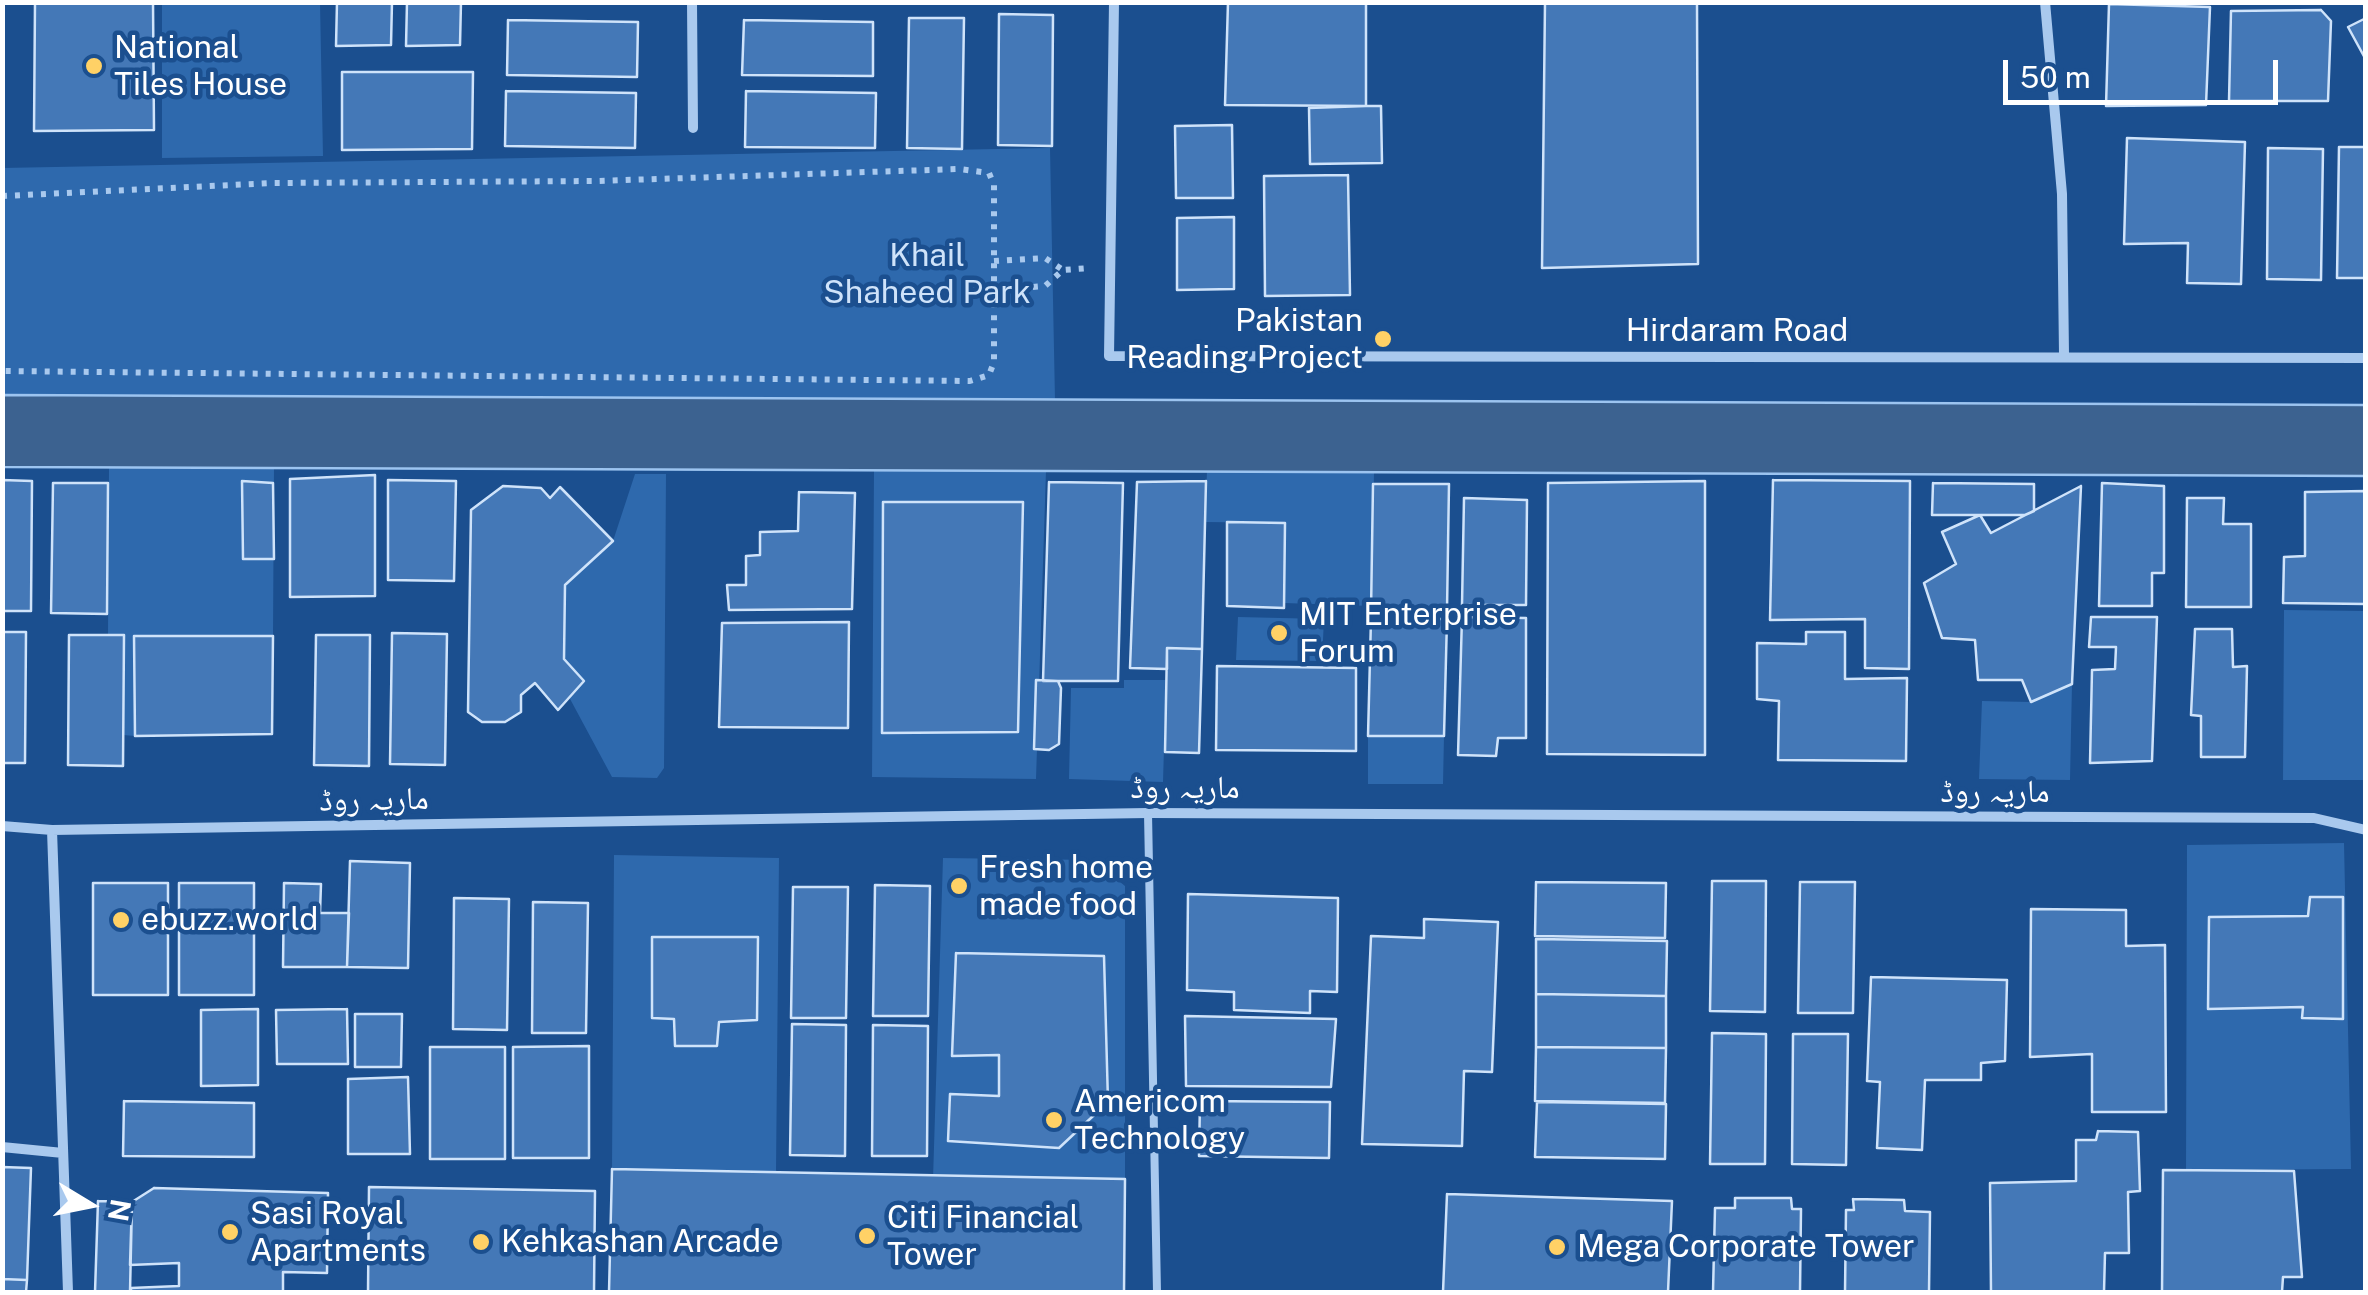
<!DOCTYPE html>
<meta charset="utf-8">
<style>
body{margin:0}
#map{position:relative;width:2368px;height:1295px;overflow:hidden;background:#1b4f8f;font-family:"Public Sans",sans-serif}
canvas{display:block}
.frame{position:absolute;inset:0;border:5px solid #fff;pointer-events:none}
.north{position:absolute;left:40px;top:1155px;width:100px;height:100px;-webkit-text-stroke:8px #1b4f8f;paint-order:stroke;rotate:100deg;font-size:28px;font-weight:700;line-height:40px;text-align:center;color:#fff}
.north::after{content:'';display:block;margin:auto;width:35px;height:45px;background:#fff;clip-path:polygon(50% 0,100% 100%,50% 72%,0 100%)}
.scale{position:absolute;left:2003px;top:60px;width:275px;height:45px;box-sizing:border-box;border:5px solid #fff;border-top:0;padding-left:12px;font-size:30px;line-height:35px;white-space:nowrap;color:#fff;-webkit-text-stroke:8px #1b4f8f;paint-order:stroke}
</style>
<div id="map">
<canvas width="2368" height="1295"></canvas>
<div class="frame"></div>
<div class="north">N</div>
<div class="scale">50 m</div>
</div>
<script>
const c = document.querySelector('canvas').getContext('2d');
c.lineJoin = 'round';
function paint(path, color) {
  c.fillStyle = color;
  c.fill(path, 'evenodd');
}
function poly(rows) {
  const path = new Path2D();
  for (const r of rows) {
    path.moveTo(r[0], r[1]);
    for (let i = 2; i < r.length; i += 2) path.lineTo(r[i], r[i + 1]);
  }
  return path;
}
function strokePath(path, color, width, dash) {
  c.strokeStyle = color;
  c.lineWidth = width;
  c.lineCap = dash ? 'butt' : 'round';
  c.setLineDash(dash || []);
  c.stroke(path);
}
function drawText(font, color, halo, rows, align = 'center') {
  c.font = font + ' "Public Sans","Noto Naskh Arabic",sans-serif';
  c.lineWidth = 9;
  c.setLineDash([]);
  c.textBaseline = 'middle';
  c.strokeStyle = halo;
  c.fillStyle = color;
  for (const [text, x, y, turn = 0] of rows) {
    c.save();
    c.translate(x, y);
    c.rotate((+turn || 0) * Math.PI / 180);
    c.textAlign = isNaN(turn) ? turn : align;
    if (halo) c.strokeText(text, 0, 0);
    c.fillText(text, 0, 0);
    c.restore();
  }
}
paint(poly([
 [162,3,320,3,323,156,162,158],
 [1050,148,1055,400,3,395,2,168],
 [109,467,274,467,273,636,134,636,135,736,123,735,124,635,108,635],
 [874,470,1046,471,1036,779,872,777],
 [1207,471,1374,472,1372,606,1284,603,1285,523,1205,522],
 [635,474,666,474,664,768,657,778,612,777,569,697,584,681,564,659,565,585,613,541],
 [2284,610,2365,611,2365,780,2283,780],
 [1238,617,1324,619,1322,661,1236,660],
 [1124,680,1166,680,1163,782,1069,779,1071,688,1124,688],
 [2072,684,2070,780,1979,779,1982,701,2031,702],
 [1368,736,1444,736,1443,784,1368,784],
 [2344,843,2351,1169,2186,1170,2187,845],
 [614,855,779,858,776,1172,612,1169],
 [943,858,1093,860,1125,886,1125,1179,933,1179]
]), '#2e69ad');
const water = poly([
 [3,395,2365,405,2366,476,3,467,3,395]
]);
paint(water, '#3c6290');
strokePath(water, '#9cc4f0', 2.5);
const building = poly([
 [35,2,153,2,154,130,34,131,35,2],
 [337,2,392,2,391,45,336,46,337,2],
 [407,2,461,2,460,45,406,46,407,2],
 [1228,2,1366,2,1366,106,1225,105,1228,2],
 [1545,2,1697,2,1698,264,1542,268,1545,2],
 [2109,4,2210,7,2206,105,2106,106,2109,4],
 [2321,10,2331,21,2328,101,2229,101,2231,11,2321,10],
 [999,14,1053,15,1052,146,998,145,999,14],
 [909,18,964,18,962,149,907,148,909,18],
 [2366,18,2366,60,2348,27,2366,18],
 [508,20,638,22,637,77,507,75,508,20],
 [744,20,873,22,873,76,742,75,744,20],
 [342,72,473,72,472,149,342,150,342,72],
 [506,91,636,93,635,148,505,146,506,91],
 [746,91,876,93,875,148,745,147,746,91],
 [1366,106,1381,106,1382,163,1310,164,1309,108,1366,106],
 [1232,125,1233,198,1176,198,1175,126,1232,125],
 [2127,138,2245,142,2241,284,2187,283,2188,243,2124,244,2127,138],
 [2339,147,2366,147,2366,278,2337,278,2339,147],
 [2268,148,2323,149,2321,280,2267,279,2268,148],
 [1348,175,1350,295,1265,296,1264,176,1348,175],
 [1234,217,1234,289,1177,290,1177,218,1234,217],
 [375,475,375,596,290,597,290,479,375,475],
 [2,480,32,481,31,611,2,611,2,480],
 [388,480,456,481,454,581,388,580,388,480],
 [1773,480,1910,481,1909,669,1865,668,1865,619,1770,620,1773,480],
 [242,481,273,483,274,559,243,559,242,481],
 [1206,481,1202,649,1167,648,1167,669,1130,668,1137,482,1206,481],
 [1705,481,1705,755,1547,754,1548,483,1705,481],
 [1049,482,1123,483,1118,681,1043,681,1049,482],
 [53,483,108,483,107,614,51,613,53,483],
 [1933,483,2034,484,2034,511,2025,515,1932,515,1933,483],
 [2102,483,2164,486,2164,573,2152,573,2152,606,2099,606,2102,483],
 [1373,484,1449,484,1447,610,1371,612,1373,484],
 [503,486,541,488,550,498,560,487,613,541,565,585,564,659,584,681,558,710,535,683,521,695,521,712,505,722,482,722,468,712,471,510,503,486],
 [2081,486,2072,684,2031,702,2022,680,1978,680,1975,640,1942,638,1924,583,1956,564,1942,532,1980,515,1991,533,2081,486],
 [2366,491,2366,604,2283,603,2284,557,2305,556,2305,492,2366,491],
 [799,492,855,493,852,609,729,610,727,585,746,585,746,556,760,555,760,532,798,531,799,492],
 [1464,498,1527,500,1526,605,1462,605,1464,498],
 [2187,498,2224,498,2223,524,2251,524,2251,607,2186,607,2187,498],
 [883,502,1023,502,1018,732,882,733,883,502],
 [1227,522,1285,523,1284,608,1227,606,1227,522],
 [1462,617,1526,618,1526,738,1498,738,1496,756,1458,755,1462,617],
 [2091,617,2157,617,2152,761,2090,763,2092,670,2115,669,2116,647,2089,647,2091,617],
 [1371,619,1447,619,1444,736,1368,736,1371,619],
 [849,622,848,728,719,727,722,623,849,622],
 [2195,629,2232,629,2233,667,2247,666,2245,757,2201,757,2201,716,2191,715,2195,629],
 [2,632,26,632,25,763,2,763,2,632],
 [1806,632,1845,632,1845,679,1907,678,1906,761,1778,760,1779,701,1757,699,1757,643,1806,644,1806,632],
 [392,633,447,634,445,765,390,764,392,633],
 [69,635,124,635,123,766,68,765,69,635],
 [316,635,370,635,369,766,314,765,316,635],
 [134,636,273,636,272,734,135,736,134,636],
 [1167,648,1202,649,1199,753,1165,752,1167,648],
 [1217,666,1356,668,1356,751,1216,750,1217,666],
 [1036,680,1058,681,1061,688,1059,744,1049,750,1034,749,1036,680],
 [350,861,410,863,408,968,347,967,350,861],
 [1712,881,1766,881,1765,1012,1710,1011,1712,881],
 [1536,882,1666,883,1665,938,1535,936,1536,882],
 [1800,882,1855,882,1853,1013,1798,1013,1800,882],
 [93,883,168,883,168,995,93,995,93,883],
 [179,883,254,883,254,995,179,995,179,883],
 [284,883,321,884,320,913,349,913,347,967,283,967,284,883],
 [875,885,930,886,928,1016,873,1016,875,885],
 [793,887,848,887,846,1018,791,1018,793,887],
 [1188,894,1338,898,1337,992,1310,991,1310,1013,1234,1010,1234,992,1187,990,1188,894],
 [2310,897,2343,897,2343,1019,2302,1018,2303,1007,2208,1009,2209,917,2308,916,2310,897],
 [454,898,509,899,507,1030,453,1029,454,898],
 [533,902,588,903,586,1033,532,1033,533,902],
 [2031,909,2126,910,2126,946,2165,945,2166,1112,2092,1112,2092,1054,2030,1057,2031,909],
 [1424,919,1498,922,1492,1072,1464,1071,1462,1146,1362,1144,1371,936,1424,938,1424,919],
 [652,937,758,937,757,1020,719,1022,717,1046,675,1046,674,1019,652,1018,652,937],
 [1536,939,1667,941,1666,996,1536,994,1536,939],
 [956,953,1104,956,1108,1102,1059,1148,948,1141,950,1094,999,1096,999,1055,952,1056,956,953],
 [1871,977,2007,980,2005,1061,1981,1063,1981,1080,1925,1080,1922,1150,1877,1148,1880,1082,1867,1081,1871,977],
 [1536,994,1666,996,1666,1048,1536,1047,1536,994],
 [258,1009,258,1085,201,1086,201,1010,258,1009],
 [347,1009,348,1064,277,1064,276,1010,347,1009],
 [355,1014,402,1014,401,1067,355,1067,355,1014],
 [1185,1016,1336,1019,1331,1087,1186,1086,1185,1016],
 [792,1024,846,1025,845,1156,790,1155,792,1024],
 [873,1025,928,1026,927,1156,872,1156,873,1025],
 [1712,1033,1766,1034,1765,1164,1710,1164,1712,1033],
 [1793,1034,1848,1034,1846,1165,1792,1164,1793,1034],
 [589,1046,589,1158,513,1158,513,1047,589,1046],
 [430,1047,505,1047,505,1159,430,1159,430,1047],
 [1536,1047,1666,1048,1665,1103,1535,1101,1536,1047],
 [408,1077,410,1154,348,1154,348,1079,408,1077],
 [124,1101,254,1103,254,1157,123,1156,124,1101],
 [1200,1101,1330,1102,1329,1158,1199,1156,1200,1101],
 [1537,1102,1666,1104,1665,1159,1535,1157,1537,1102],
 [2098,1131,2138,1132,2140,1191,2128,1192,2129,1253,2105,1253,2104,1292,1991,1292,1990,1183,2076,1181,2076,1140,2096,1140,2098,1131],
 [2,1167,31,1168,27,1280,2,1279,2,1167],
 [612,1169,1125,1179,1124,1292,609,1292,612,1169],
 [2163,1170,2294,1171,2302,1277,2283,1277,2282,1292,2162,1292,2163,1170],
 [369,1187,595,1191,594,1292,368,1292,369,1187],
 [154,1188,328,1193,327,1273,283,1272,283,1292,131,1292,131,1288,179,1286,179,1263,130,1265,132,1202,154,1188],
 [1447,1194,1672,1201,1668,1292,1443,1292,1447,1194],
 [1735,1198,1791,1198,1792,1209,1801,1209,1800,1292,1713,1292,1715,1208,1735,1208,1735,1198],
 [1853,1199,1904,1200,1905,1211,1930,1212,1929,1292,1845,1292,1846,1210,1854,1210,1853,1199],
 [98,1201,132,1202,130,1292,95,1292,98,1201],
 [2,1279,27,1280,26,1292,2,1292,2,1279]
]);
paint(building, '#4478b7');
strokePath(building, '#cfe3fa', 2.5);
strokePath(poly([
 [2,196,274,183,596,181,959,169,989,173,994,185,994,362,989,375,970,381,2,371],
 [994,261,1045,258,1063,270],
 [994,290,1045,286,1063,270,1090,268]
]), '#a9c9ee', 6, [5, 8]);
strokePath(poly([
 [1148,813,1157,1292]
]), '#a9c9ee', 8);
strokePath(poly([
 [692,2,693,128],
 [1114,2,1109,356,2366,358],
 [2045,2,2062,194,2064,355],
 [2,826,52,830,1148,813,2314,818,2366,830],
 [52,830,68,1292],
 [2,1147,63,1153]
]), '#a9c9ee', 10);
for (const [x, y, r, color] of [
 [94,66,10,"#ffd166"],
 [1383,339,10,"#ffd166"],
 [1279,633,10,"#ffd166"],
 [959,886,10,"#ffd166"],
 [121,920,10,"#ffd166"],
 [1054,1120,10,"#ffd166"],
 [230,1232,10,"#ffd166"],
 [867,1236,10,"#ffd166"],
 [481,1242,10,"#ffd166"],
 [1557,1247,10,"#ffd166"]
]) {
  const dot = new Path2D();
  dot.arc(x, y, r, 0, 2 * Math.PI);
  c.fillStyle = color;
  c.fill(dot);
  strokePath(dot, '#1b4f8f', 4);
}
drawText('32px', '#fff', '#1b4f8f', [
 ["National",114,48],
 ["Tiles House",114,85],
 ["Pakistan",1363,321,"right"],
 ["Reading Project",1363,358,"right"],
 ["MIT Enterprise",1299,615],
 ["Forum",1299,652],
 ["Fresh home",979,868],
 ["made food",979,905],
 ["ebuzz.world",141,920],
 ["Americom",1074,1102],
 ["Technology",1074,1139],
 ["Sasi Royal",250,1214],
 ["Apartments",250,1251],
 ["Citi Financial",887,1218],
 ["Tower",887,1255],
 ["Kehkashan Arcade",501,1242],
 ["Mega Corporate Tower",1577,1247]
], 'left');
drawText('32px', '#cfe3fa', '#1b4f8f', [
 ["Khail",927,256],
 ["Shaheed Park",927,293]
]);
drawText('32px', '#fff', '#1b4f8f', [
 ["Hirdaram Road",1737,331],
 ["ماریہ روڈ",1185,788],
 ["ماریہ روڈ",1995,792],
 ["ماریہ روڈ",374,800,-1]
]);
</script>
